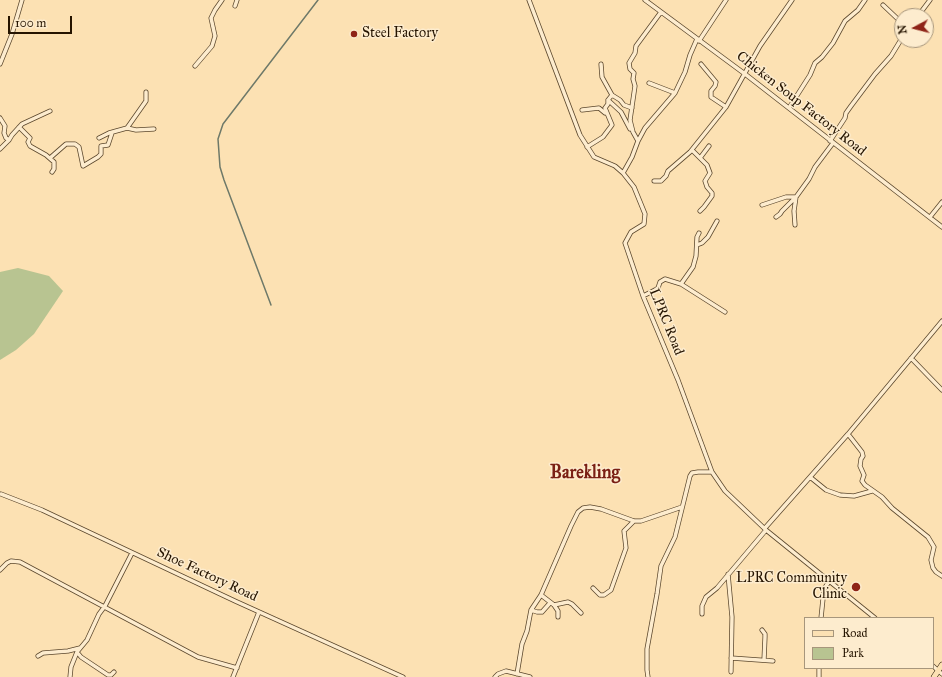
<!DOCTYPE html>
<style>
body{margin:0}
#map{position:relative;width:942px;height:677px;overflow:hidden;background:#fce1b3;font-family:"IM FELL Great Primer",serif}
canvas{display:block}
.legend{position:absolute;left:804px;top:617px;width:130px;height:52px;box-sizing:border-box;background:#fdecce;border:1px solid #a7967c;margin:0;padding:5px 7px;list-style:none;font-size:12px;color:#251400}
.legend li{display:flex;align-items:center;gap:8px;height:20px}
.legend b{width:20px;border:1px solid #a7967c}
.north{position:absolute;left:894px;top:8px;width:40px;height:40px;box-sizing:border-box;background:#fdecce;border:1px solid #a7967c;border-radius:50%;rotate:263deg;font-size:11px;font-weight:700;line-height:16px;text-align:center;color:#251400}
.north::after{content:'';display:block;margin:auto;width:14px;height:18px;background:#8f2418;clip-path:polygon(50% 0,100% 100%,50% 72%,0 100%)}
.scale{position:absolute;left:8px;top:16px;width:64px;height:18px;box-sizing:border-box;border:2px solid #251400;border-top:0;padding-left:5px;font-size:12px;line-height:14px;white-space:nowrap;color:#251400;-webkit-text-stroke:3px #fdecce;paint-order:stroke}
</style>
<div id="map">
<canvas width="942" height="677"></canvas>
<ul class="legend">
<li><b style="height:5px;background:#fce1b3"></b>Road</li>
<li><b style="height:11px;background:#b8c491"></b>Park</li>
</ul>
<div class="north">N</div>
<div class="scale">100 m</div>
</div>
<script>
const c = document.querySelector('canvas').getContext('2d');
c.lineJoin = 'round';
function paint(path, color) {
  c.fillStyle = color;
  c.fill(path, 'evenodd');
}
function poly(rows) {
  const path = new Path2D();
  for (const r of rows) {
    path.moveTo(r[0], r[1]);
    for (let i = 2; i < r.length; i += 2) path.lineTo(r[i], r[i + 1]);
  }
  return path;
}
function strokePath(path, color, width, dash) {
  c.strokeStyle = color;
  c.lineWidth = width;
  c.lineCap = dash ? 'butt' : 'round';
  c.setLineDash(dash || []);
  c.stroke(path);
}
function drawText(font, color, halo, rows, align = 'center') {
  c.font = font + ' "IM FELL Great Primer",serif';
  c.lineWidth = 3;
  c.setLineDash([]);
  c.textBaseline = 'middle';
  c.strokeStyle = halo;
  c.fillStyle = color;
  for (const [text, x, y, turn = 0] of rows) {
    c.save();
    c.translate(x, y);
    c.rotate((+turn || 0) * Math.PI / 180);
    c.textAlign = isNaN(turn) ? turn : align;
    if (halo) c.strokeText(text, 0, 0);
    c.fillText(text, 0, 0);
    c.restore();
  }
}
paint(poly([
 [18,268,49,276,63,291,34,334,16,350,0,360,0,272]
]), '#b8c491');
strokePath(poly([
 [271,305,224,180,220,167,218,139,223,124,318,0]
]), '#6e7969', 1.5);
const street = poly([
 [529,0,580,135,594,157,615,166,623,173,634,187,645,214,644,224,631,232,625,243,643,296,678,380,712,472,725,491,766,530,875,618],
 [645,0,745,74,942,227],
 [883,5,902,23],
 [235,6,237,0],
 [918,16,930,0],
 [699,41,726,0],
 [0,64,12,34,22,0],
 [601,64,602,77,612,95,620,100,624,105,632,108],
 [701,64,716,82,715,86,711,91,711,97,726,107],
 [195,66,212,46,215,36,211,18,215,10,222,0],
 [649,83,675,93],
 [608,100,621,112,630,129],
 [789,108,810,75,815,63,822,57,833,43,845,21,858,10,865,0],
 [582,110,599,108,605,113,607,113],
 [0,118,5,126,4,133,6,138,9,140,12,135,22,124,50,111],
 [19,127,30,138,28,142,30,146,46,155,54,162,54,169,52,172],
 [127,128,146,101,146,92],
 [99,138,109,133,127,128,136,130,154,129],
 [638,141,645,128,675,93,685,72,690,55,697,39],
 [830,141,845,118,846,113,851,106,875,74,891,56,902,38],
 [587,147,603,137,612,125,605,108,608,104,608,100,612,95],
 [0,149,9,140],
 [692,150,707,165,710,173,705,181,707,187,712,193,712,196,704,207,700,211],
 [50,158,66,144,75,144,79,147,83,166,98,157,101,154,101,146,108,145,112,133],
 [700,158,709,146],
 [623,173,632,157,638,141,633,132,630,120,635,86,633,79,634,73,630,69,629,63,635,53,636,46,661,12],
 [654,181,661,181,666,176,668,171,690,152,726,107,760,46,792,0],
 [762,205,786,197,796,197,794,211,795,225],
 [776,217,780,214,782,211,796,197,809,179,815,167,833,143],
 [930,217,942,202],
 [697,245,702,243,708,237,717,221],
 [681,284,693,267,696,256,697,237,699,233],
 [643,296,655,290,658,288,660,282,665,279,681,284,725,312],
 [911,358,942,390],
 [848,434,862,452,863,456,861,459,860,466,864,475,862,481,865,485,882,497,892,508,928,537,934,547,931,560,933,568,936,572,942,576],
 [810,477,826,490,840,495,854,496,872,491],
 [1,494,42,510,235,601,403,677],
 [765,528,848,434,942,321],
 [0,570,7,563,11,561,20,562,198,657,237,668],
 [728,574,732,617,731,672],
 [593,588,600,595,604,595,611,590,626,548,624,531,634,521],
 [541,595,554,605,568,602,572,604,581,613],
 [554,605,558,611,558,617],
 [531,610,537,612,542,612,550,603],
 [702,614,702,606,706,597,717,588,766,530],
 [821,618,824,589,830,580],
 [762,630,765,634,765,637,764,660],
 [77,652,81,657,108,675,111,675,114,672],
 [38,656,43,653,68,651,80,648],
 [731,658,773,661],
 [933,666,942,674],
 [517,674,522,644,527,631,531,610,541,595,571,526,578,512,583,508,590,507,601,509,634,521,641,521,682,507],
 [70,677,71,667,77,652,87,640,99,614,105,606,132,553],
 [233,677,259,612],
 [495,677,498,674,506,671,530,677],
 [648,677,647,670,647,649,657,594,661,566,675,537,690,476,692,473,698,472,712,472],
 [819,677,819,668]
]);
const primary = poly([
 [934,677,942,665]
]);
strokePath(street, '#5b472d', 5);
strokePath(primary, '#251400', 6);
strokePath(street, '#fdecce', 3.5);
strokePath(primary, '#fce1b3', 5);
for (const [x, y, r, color] of [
 [354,34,4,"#8f2418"],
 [856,587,5,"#8f2418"]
]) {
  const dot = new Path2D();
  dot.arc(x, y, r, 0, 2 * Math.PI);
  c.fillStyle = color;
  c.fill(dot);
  strokePath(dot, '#fdecce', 1.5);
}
drawText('14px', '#251400', '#fdecce', [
 ["Steel Factory",362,34],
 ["LPRC Community",847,579,"right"],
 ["Clinic",847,595,"right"]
], 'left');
drawText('14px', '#251400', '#fdecce', [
 ["Chicken Soup Factory Road",801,104,38],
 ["LPRC Road",666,322,68],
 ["Shoe Factory Road",207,575,25]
]);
drawText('bold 18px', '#7a1f14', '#fdecce', [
 ["Barekling",585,474]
]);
</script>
